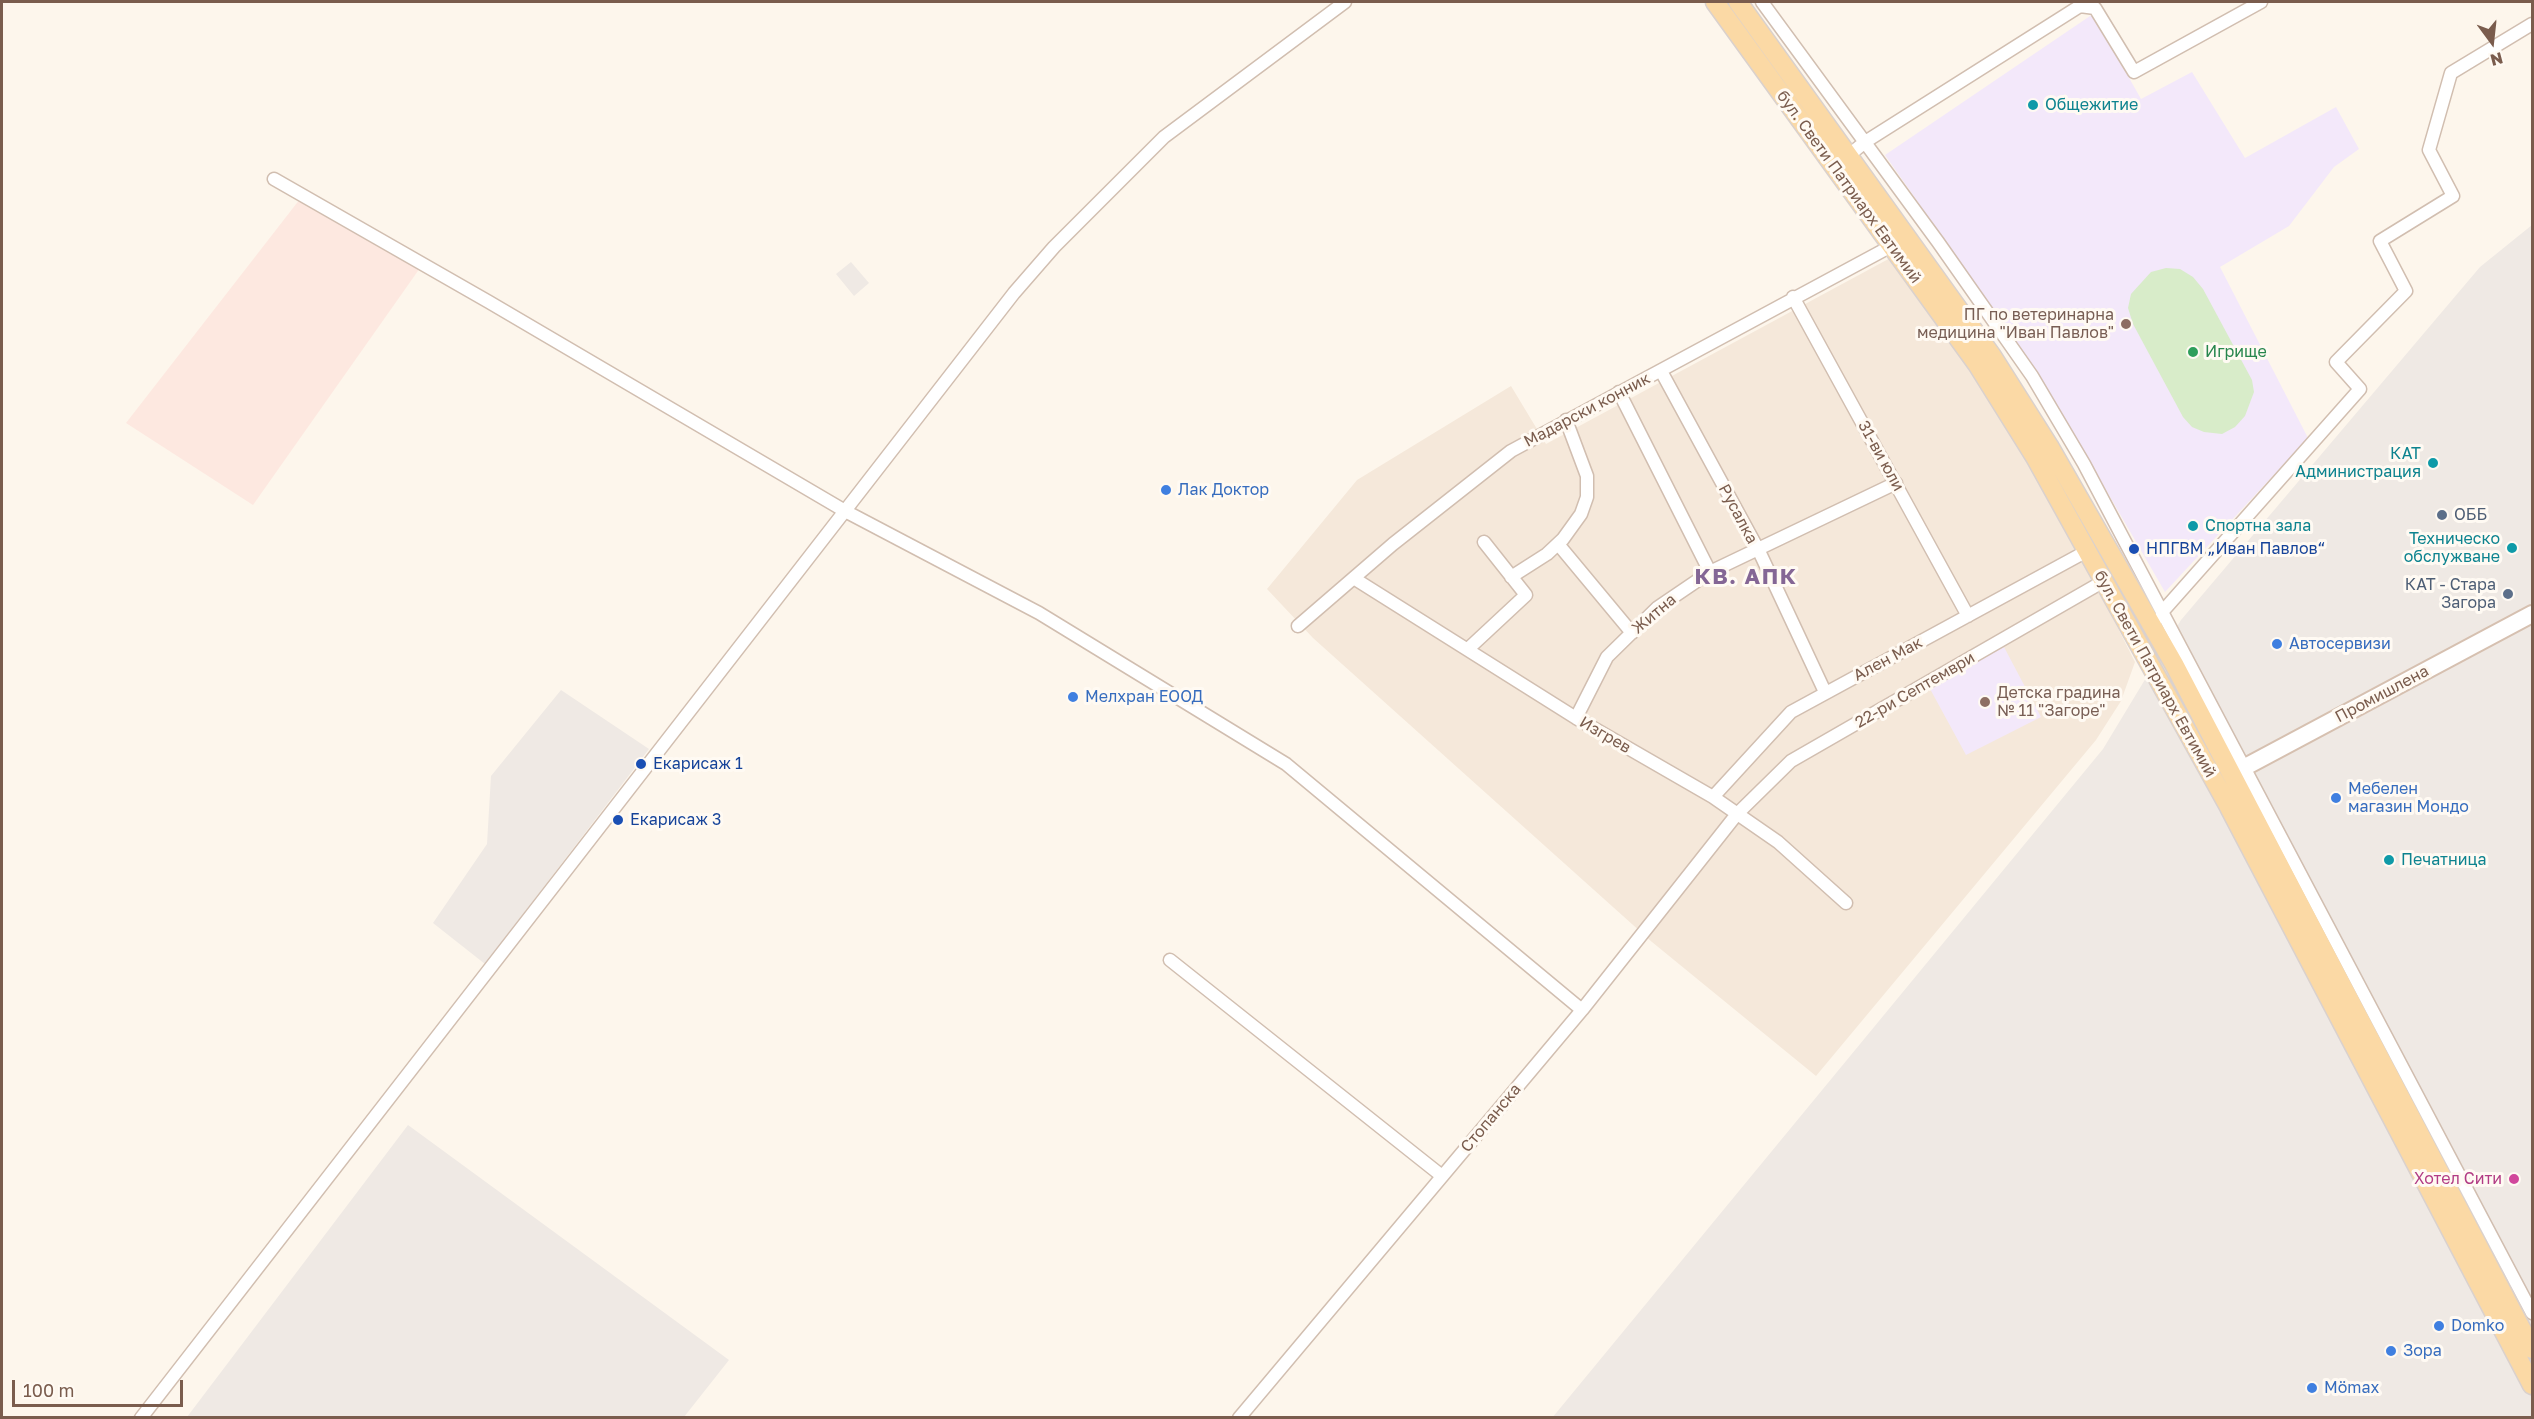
<!DOCTYPE html>
<meta charset="utf-8">
<style>
body{margin:0}
#map{position:relative;width:2534px;height:1419px;overflow:hidden;background:#fdf6ec;font-family:"Golos Text",sans-serif}
canvas{display:block}
.frame{position:absolute;inset:0;border:3px solid #7a5c4d;pointer-events:none}
.north{position:absolute;left:2462px;top:12px;width:60px;height:60px;-webkit-text-stroke:4px #fffaf3;paint-order:stroke;rotate:165deg;font-size:16px;font-weight:700;line-height:24px;text-align:center;color:#7a5c4d}
.north::after{content:'';display:block;margin:auto;width:21px;height:27px;background:#7a5c4d;clip-path:polygon(50% 0,100% 100%,50% 72%,0 100%)}
.scale{position:absolute;left:12px;top:1380px;width:171px;height:27px;box-sizing:border-box;border:3px solid #7a5c4d;border-top:0;padding-left:8px;font-size:18px;line-height:21px;white-space:nowrap;color:#7a5c4d;-webkit-text-stroke:4px #fffaf3;paint-order:stroke}
</style>
<div id="map">
<canvas width="2534" height="1419"></canvas>
<div class="frame"></div>
<div class="north">N</div>
<div class="scale">100 m</div>
</div>
<script>
const c = document.querySelector('canvas').getContext('2d');
c.lineJoin = 'round';
function paint(path, color) {
  c.fillStyle = color;
  c.fill(path, 'evenodd');
}
function poly(rows) {
  const path = new Path2D();
  for (const r of rows) {
    path.moveTo(r[0], r[1]);
    for (let i = 2; i < r.length; i += 2) path.lineTo(r[i], r[i + 1]);
  }
  return path;
}
function strokePath(path, color, width, dash) {
  c.strokeStyle = color;
  c.lineWidth = width;
  c.lineCap = dash ? 'butt' : 'round';
  c.setLineDash(dash || []);
  c.stroke(path);
}
function drawText(font, color, halo, rows, align = 'center') {
  c.font = font + ' "Golos Text",sans-serif';
  c.lineWidth = 6;
  c.setLineDash([]);
  c.textBaseline = 'middle';
  c.strokeStyle = halo;
  c.fillStyle = color;
  for (const [text, x, y, turn = 0] of rows) {
    c.save();
    c.translate(x, y);
    c.rotate((+turn || 0) * Math.PI / 180);
    c.textAlign = isNaN(turn) ? turn : align;
    if (halo) c.strokeText(text, 0, 0);
    c.fillText(text, 0, 0);
    c.restore();
  }
}
paint(poly([
 [1894,256,2033,460,2135,662,2121,701,2096,740,1816,1076,1652,942,1313,638,1267,589,1357,480,1511,386,1546,444]
]), '#f5e8da');
paint(poly([
 [300,199,420,268,253,505,126,423]
]), '#fde8e0');
paint(poly([
 [2532,225,2532,1417,1552,1418,2103,749,2181,620,2480,267],
 [851,262,869,283,854,296,836,274],
 [561,690,649,749,485,964,433,923,487,844,491,776],
 [408,1125,729,1360,684,1417,187,1417]
]), '#efe9e4');
paint(poly([
 [2093,14,2141,99,2192,72,2245,158,2336,107,2359,149,2334,167,2289,226,2220,267,2308,438,2165,592,2043,381,1885,155],
 [2004,647,2041,717,1966,755,1929,687]
]), '#f3e8fa');
paint(poly([
 [2166,268,2180,269,2193,277,2203,289,2252,380,2254,392,2245,416,2235,427,2222,434,2204,432,2192,427,2183,417,2133,324,2128,308,2131,294,2151,272]
]), '#d8ecc9');
const street = poly([
 [1762,2,1938,242,2032,376,2084,464,2532,1313],
 [1848,156,1865,142,2080,6,2095,8,2134,72,2261,2],
 [274,179,489,302,845,511,1039,613,1286,764,1582,1010],
 [1793,297,1968,616],
 [1661,371,1759,551,1825,692],
 [1619,392,1710,572],
 [1558,544,1632,633],
 [1511,577,1547,554,1563,539,1581,514,1587,497,1587,476,1566,420],
 [1355,579,1576,718,1713,797,1778,842,1846,903],
 [2161,617,2163,611,2360,389,2336,362,2406,291,2380,241,2453,196,2429,150,2451,73,2532,24],
 [1298,626,1393,544,1511,451,1897,243],
 [1468,649,1526,595,1484,542],
 [1576,718,1607,657,1657,608,1710,572,1896,483],
 [1713,797,1791,712,2087,551],
 [1170,960,1442,1176],
 [141,1418,1014,293,1054,247,1164,137,1345,2],
 [1239,1418,1582,1010,1737,814,1791,761,2104,581]
]);
const secondary = poly([
 [2232,774,2532,614]
]);
const primary = poly([
 [1715,2,1977,364,2035,457,2229,807,2532,1385],
 [1738,2,1992,356,2049,446,2174,664,2532,1349]
]);
strokePath(street, '#d1beb0', 15);
strokePath(secondary, '#d6c0b0', 20);
strokePath(primary, '#dad1cd', 21);
strokePath(street, '#fff', 12);
strokePath(secondary, '#fff', 16);
strokePath(primary, '#fbd9a5', 18);
for (const [x, y, r, color] of [
 [2033,105,6,"#0f9aa8"],
 [2126,324,6,"#8d6e63"],
 [2193,352,6,"#2e9e5b"],
 [2433,463,6,"#0f9aa8"],
 [1166,490,6,"#3f7fe0"],
 [2442,515,6,"#5c6f8a"],
 [2193,526,6,"#0f9aa8"],
 [2512,548,6,"#0f9aa8"],
 [2134,549,6,"#1a4fb4"],
 [2508,594,6,"#5c6f8a"],
 [2277,644,6,"#3f7fe0"],
 [1073,697,6,"#3f7fe0"],
 [1985,702,6,"#8d6e63"],
 [641,764,6,"#1a4fb4"],
 [2336,798,6,"#3f7fe0"],
 [618,820,6,"#1a4fb4"],
 [2389,860,6,"#0f9aa8"],
 [2514,1179,6,"#d1479c"],
 [2439,1326,6,"#3f7fe0"],
 [2391,1351,6,"#3f7fe0"],
 [2312,1388,6,"#3f7fe0"]
]) {
  const dot = new Path2D();
  dot.arc(x, y, r, 0, 2 * Math.PI);
  c.fillStyle = color;
  c.fill(dot);
  strokePath(dot, '#fffaf3', 2);
}
drawText('16px', '#0d838f', '#fffaf3', [
 ["Общежитие",2045,105],
 ["КАТ",2421,454,"right"],
 ["Администрация",2421,472,"right"],
 ["Спортна зала",2205,526],
 ["Техническо",2500,539,"right"],
 ["обслужване",2500,557,"right"],
 ["Печатница",2401,860]
], 'left');
drawText('16px', '#7a5c4d', '#fffaf3', [
 ["бул. Свети Патриарх Евтимий",1849,187,54],
 ["Мадарски конник",1587,410,-28],
 ["31-ви юли",1881,456,61],
 ["Русалка",1738,514,62],
 ["Житна",1654,614,-40],
 ["Ален Мак",1888,659,-28],
 ["бул. Свети Патриарх Евтимий",2155,674,61],
 ["22-ри Септември",1915,690,-30],
 ["Промишлена",2382,694,-28],
 ["Изгрев",1605,735,30],
 ["Стопанска",1491,1118,-50]
]);
drawText('16px', '#785e54', '#fffaf3', [
 ["ПГ по ветеринарна",2114,315],
 ["медицина \"Иван Павлов\"",2114,333],
 ["Детска градина",1997,693,"left"],
 ["№ 11 \"Загоре\"",1997,711,"left"]
], 'right');
drawText('16px', '#27864d', '#fffaf3', [
 ["Игрище",2205,352]
], 'left');
drawText('16px', '#366cbe', '#fffaf3', [
 ["Лак Доктор",1178,490],
 ["Автосервизи",2289,644],
 ["Мелхран ЕООД",1085,697],
 ["Мебелен",2348,789],
 ["магазин Мондо",2348,807],
 ["Domko",2451,1326],
 ["Зора",2403,1351],
 ["Mömax",2324,1388]
], 'left');
drawText('16px', '#4e5e75', '#fffaf3', [
 ["ОББ",2454,515],
 ["КАТ - Стара",2496,585,"right"],
 ["Загора",2496,603,"right"]
], 'left');
drawText('16px', '#164399', '#fffaf3', [
 ["НПГВМ „Иван Павлов“",2146,549],
 ["Екарисаж 1",653,764],
 ["Екарисаж 3",630,820]
], 'left');
drawText('16px', '#b23c85', '#fffaf3', [
 ["Хотел Сити",2502,1179]
], 'right');
c.letterSpacing = '1.5px';
drawText('bold 22px', '#846695', '#fffaf3', [
 ["КВ. АПК",1746,577]
]);
c.letterSpacing = '0px';
</script>
